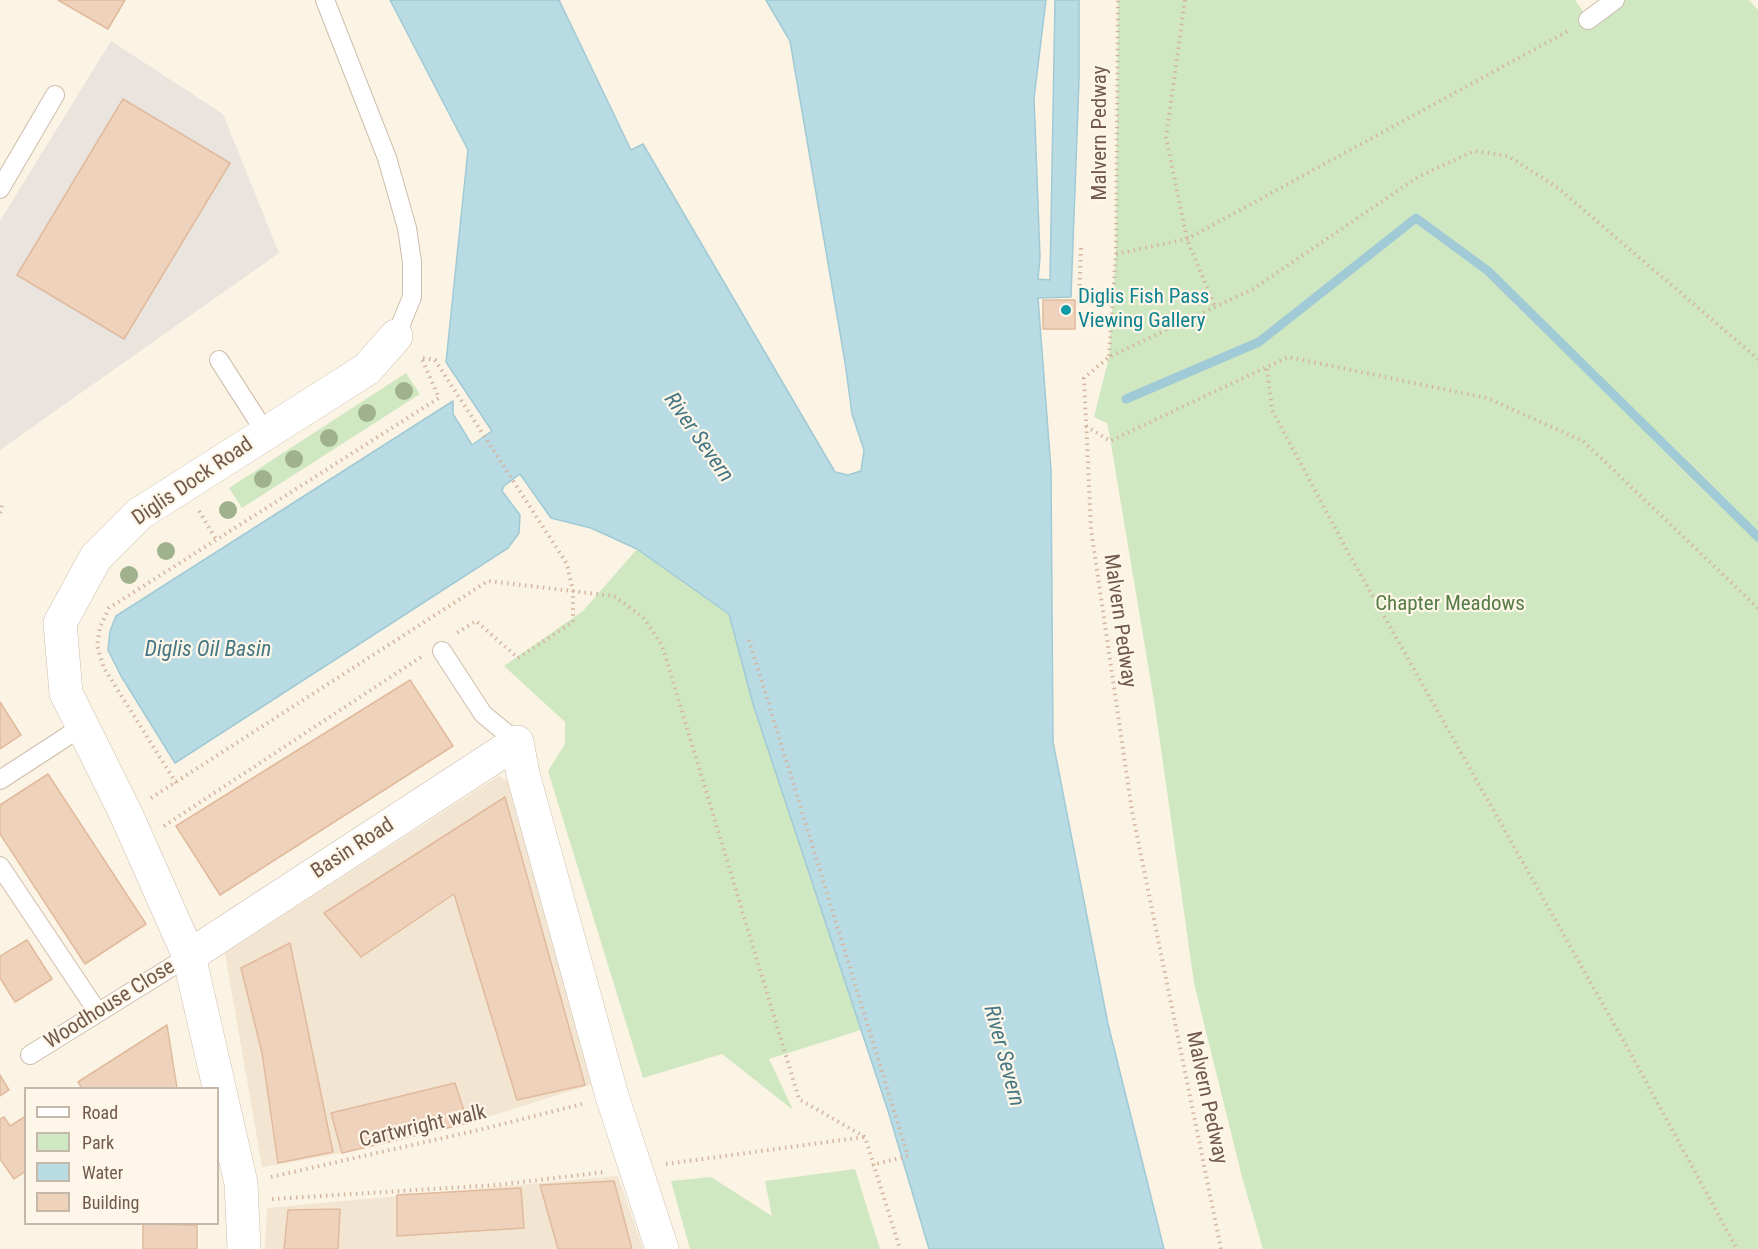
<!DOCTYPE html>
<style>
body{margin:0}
#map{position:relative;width:1758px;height:1249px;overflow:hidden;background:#fbf3e3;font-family:"Roboto Condensed",sans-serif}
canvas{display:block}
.legend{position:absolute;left:24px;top:1087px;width:195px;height:138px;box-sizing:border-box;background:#fef7e9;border:2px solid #c6b8a9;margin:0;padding:8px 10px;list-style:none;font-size:18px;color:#725a4a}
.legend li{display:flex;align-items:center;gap:12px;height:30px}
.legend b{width:30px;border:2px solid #c6b8a9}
</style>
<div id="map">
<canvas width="1758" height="1249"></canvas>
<ul class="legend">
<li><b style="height:8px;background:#fff"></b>Road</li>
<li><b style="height:16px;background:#d0e8c2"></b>Park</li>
<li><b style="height:16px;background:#b9dbe3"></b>Water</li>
<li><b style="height:16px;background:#efd2bc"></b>Building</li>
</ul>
</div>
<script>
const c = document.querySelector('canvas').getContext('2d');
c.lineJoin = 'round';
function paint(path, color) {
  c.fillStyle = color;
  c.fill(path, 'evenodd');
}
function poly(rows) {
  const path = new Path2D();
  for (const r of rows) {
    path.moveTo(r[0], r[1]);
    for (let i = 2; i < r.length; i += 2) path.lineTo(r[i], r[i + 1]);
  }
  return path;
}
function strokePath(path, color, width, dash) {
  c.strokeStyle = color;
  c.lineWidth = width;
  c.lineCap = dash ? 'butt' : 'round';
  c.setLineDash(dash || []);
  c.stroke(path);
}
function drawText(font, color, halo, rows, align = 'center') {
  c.font = font + ' "Roboto Condensed",sans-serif';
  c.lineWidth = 4.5;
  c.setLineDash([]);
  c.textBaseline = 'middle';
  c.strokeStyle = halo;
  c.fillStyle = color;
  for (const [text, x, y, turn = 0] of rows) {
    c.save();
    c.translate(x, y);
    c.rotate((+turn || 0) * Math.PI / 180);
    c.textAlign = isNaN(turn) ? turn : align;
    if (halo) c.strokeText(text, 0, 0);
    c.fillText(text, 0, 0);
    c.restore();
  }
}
paint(poly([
 [499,776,516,787,596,1083,468,1123,342,1153,262,1167,225,953],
 [618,1176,643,1249,265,1249,267,1208]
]), '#f2e5d2');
paint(poly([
 [111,41,223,114,279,253,0,450,0,221]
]), '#eae4de');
paint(poly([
 [1118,0,1575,0,1589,20,1619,0,1749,0,1758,10,1758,1249,1263,1249,1242,1177,1194,983,1156,713,1110,438,1107,423,1094,417,1109,357,1116,254],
 [406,373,420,394,242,508,229,488],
 [637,549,729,614,753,704,861,1030,769,1059,793,1110,722,1054,643,1078,548,771,565,744,565,722,504,666,583,611],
 [855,1169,880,1249,690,1249,671,1181,711,1177,772,1216,765,1181]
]), '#d0e8c2');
const water = poly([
 [390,0,559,0,631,150,643,144,835,472,848,475,861,471,864,450,852,414,845,362,790,41,766,0,1046,0,1034,98,1040,257,1038,279,1050,280,1055,0,1079,0,1079,80,1071,297,1038,298,1051,470,1053,742,1108,1024,1164,1249,929,1249,889,1114,753,704,729,614,637,549,591,528,551,518,520,474,504,486,502,491,520,515,519,533,508,548,175,763,121,676,108,650,110,631,116,616,453,401,453,414,472,445,492,431,446,362,468,150,390,0]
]);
paint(water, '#b9dbe3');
strokePath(water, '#a0cad5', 1.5);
strokePath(poly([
 [1126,399,1259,342,1416,218,1488,271,1758,537]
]), '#a0cad5', 9);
const building = poly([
 [58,0,125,0,108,29,58,0],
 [123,99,230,163,124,339,17,275,123,99],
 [1043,300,1075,300,1075,329,1043,329,1043,300],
 [410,680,453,746,220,895,176,826,410,680],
 [0,702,21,735,0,749,0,702],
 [48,774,146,924,85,964,0,834,0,805,48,774],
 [505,797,585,1085,517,1100,454,894,361,957,324,913,505,797],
 [27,940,52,979,15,1002,0,978,0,956,27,940],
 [290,943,333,1152,278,1163,262,1053,241,968,290,943],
 [167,1025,177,1088,82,1088,78,1082,167,1025],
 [0,1075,9,1090,0,1096,0,1075],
 [455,1083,468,1123,342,1153,331,1113,455,1083],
 [26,1116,26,1171,14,1179,0,1159,0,1119,4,1117,10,1126,26,1116],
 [614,1181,632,1249,558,1249,540,1185,614,1181],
 [521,1188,524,1228,397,1236,397,1195,521,1188],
 [340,1209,338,1249,284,1249,288,1210,340,1209],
 [143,1224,197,1225,197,1249,143,1249,143,1224]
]);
paint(building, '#efd2bc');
strokePath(building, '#e1ba9d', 1.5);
const service = poly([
 [325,0,387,158,407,228,412,262,412,297,396,336],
 [1588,20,1615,0],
 [0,189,55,95],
 [219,360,265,432],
 [442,651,483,714,517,742],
 [0,780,83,726],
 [0,866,97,1011],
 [30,1055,189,956]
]);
const minor = poly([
 [189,956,517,742,523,774,612,1096,662,1249],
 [244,1249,241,1183,189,956,126,814,66,693,60,623,96,557,139,514,367,369,396,336]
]);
strokePath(service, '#cebdad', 20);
strokePath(minor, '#cebdad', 34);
strokePath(poly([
 [1185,0,1166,138,1187,239,1215,307],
 [1081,248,1079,303,1113,304],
 [1116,254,1187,239,1568,31],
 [1109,356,1116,254,1118,0],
 [423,358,435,360,567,564,573,591,573,622,518,658,476,621,457,633],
 [1267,369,1272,410,1349,554,1632,1056,1737,1249],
 [1086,426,1110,441,1288,357,1487,398,1583,441,1758,608],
 [199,511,217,541],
 [0,513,2,504],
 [749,640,908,1156,872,1165],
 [176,783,104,668,97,646,100,627,109,608,439,398,421,357],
 [151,798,488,581,614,596,643,617,662,645,799,1099,865,1137,900,1249],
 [164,826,421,657],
 [666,1164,864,1137],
 [271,1177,483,1129,582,1104],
 [272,1199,497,1185,605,1172],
 [1221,1249,1132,811,1091,529,1084,378,1109,357,1253,289,1418,177,1474,151,1508,156,1558,188,1758,359]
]), '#d4b6a0', 4, [1.5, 4.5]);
strokePath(service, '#fff', 18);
strokePath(minor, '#fff', 33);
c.fillStyle = '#9fb28d';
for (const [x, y] of [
 [404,391],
 [367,413],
 [329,438],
 [294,459],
 [263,479],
 [228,510],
 [166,551],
 [129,575]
]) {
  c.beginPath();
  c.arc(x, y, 9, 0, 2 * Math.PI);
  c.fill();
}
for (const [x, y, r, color] of [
 [1066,310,6,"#0f9aa8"]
]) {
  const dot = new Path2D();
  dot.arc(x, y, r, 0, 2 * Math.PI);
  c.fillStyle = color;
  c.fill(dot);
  strokePath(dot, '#fef7e9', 2);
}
drawText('21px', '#725a4a', '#fef7e9', [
 ["Malvern Pedway",1101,133,-90],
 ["Diglis Dock Road",193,482,-34],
 ["Malvern Pedway",1119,621,82],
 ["Basin Road",353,849,-33],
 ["Woodhouse Close",110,1005,-32],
 ["Malvern Pedway",1206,1098,78],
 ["Cartwright walk",423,1127,-13]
]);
drawText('21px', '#0d838f', '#fef7e9', [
 ["Diglis Fish Pass",1078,298],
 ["Viewing Gallery",1078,322]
], 'left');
drawText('21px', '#547c46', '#fef7e9', [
 ["Chapter Meadows",1450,605]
]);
drawText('italic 22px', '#467784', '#fef7e9', [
 ["River Severn",698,438,55],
 ["Diglis Oil Basin",208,650],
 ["River Severn",1003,1056,75]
]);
</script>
